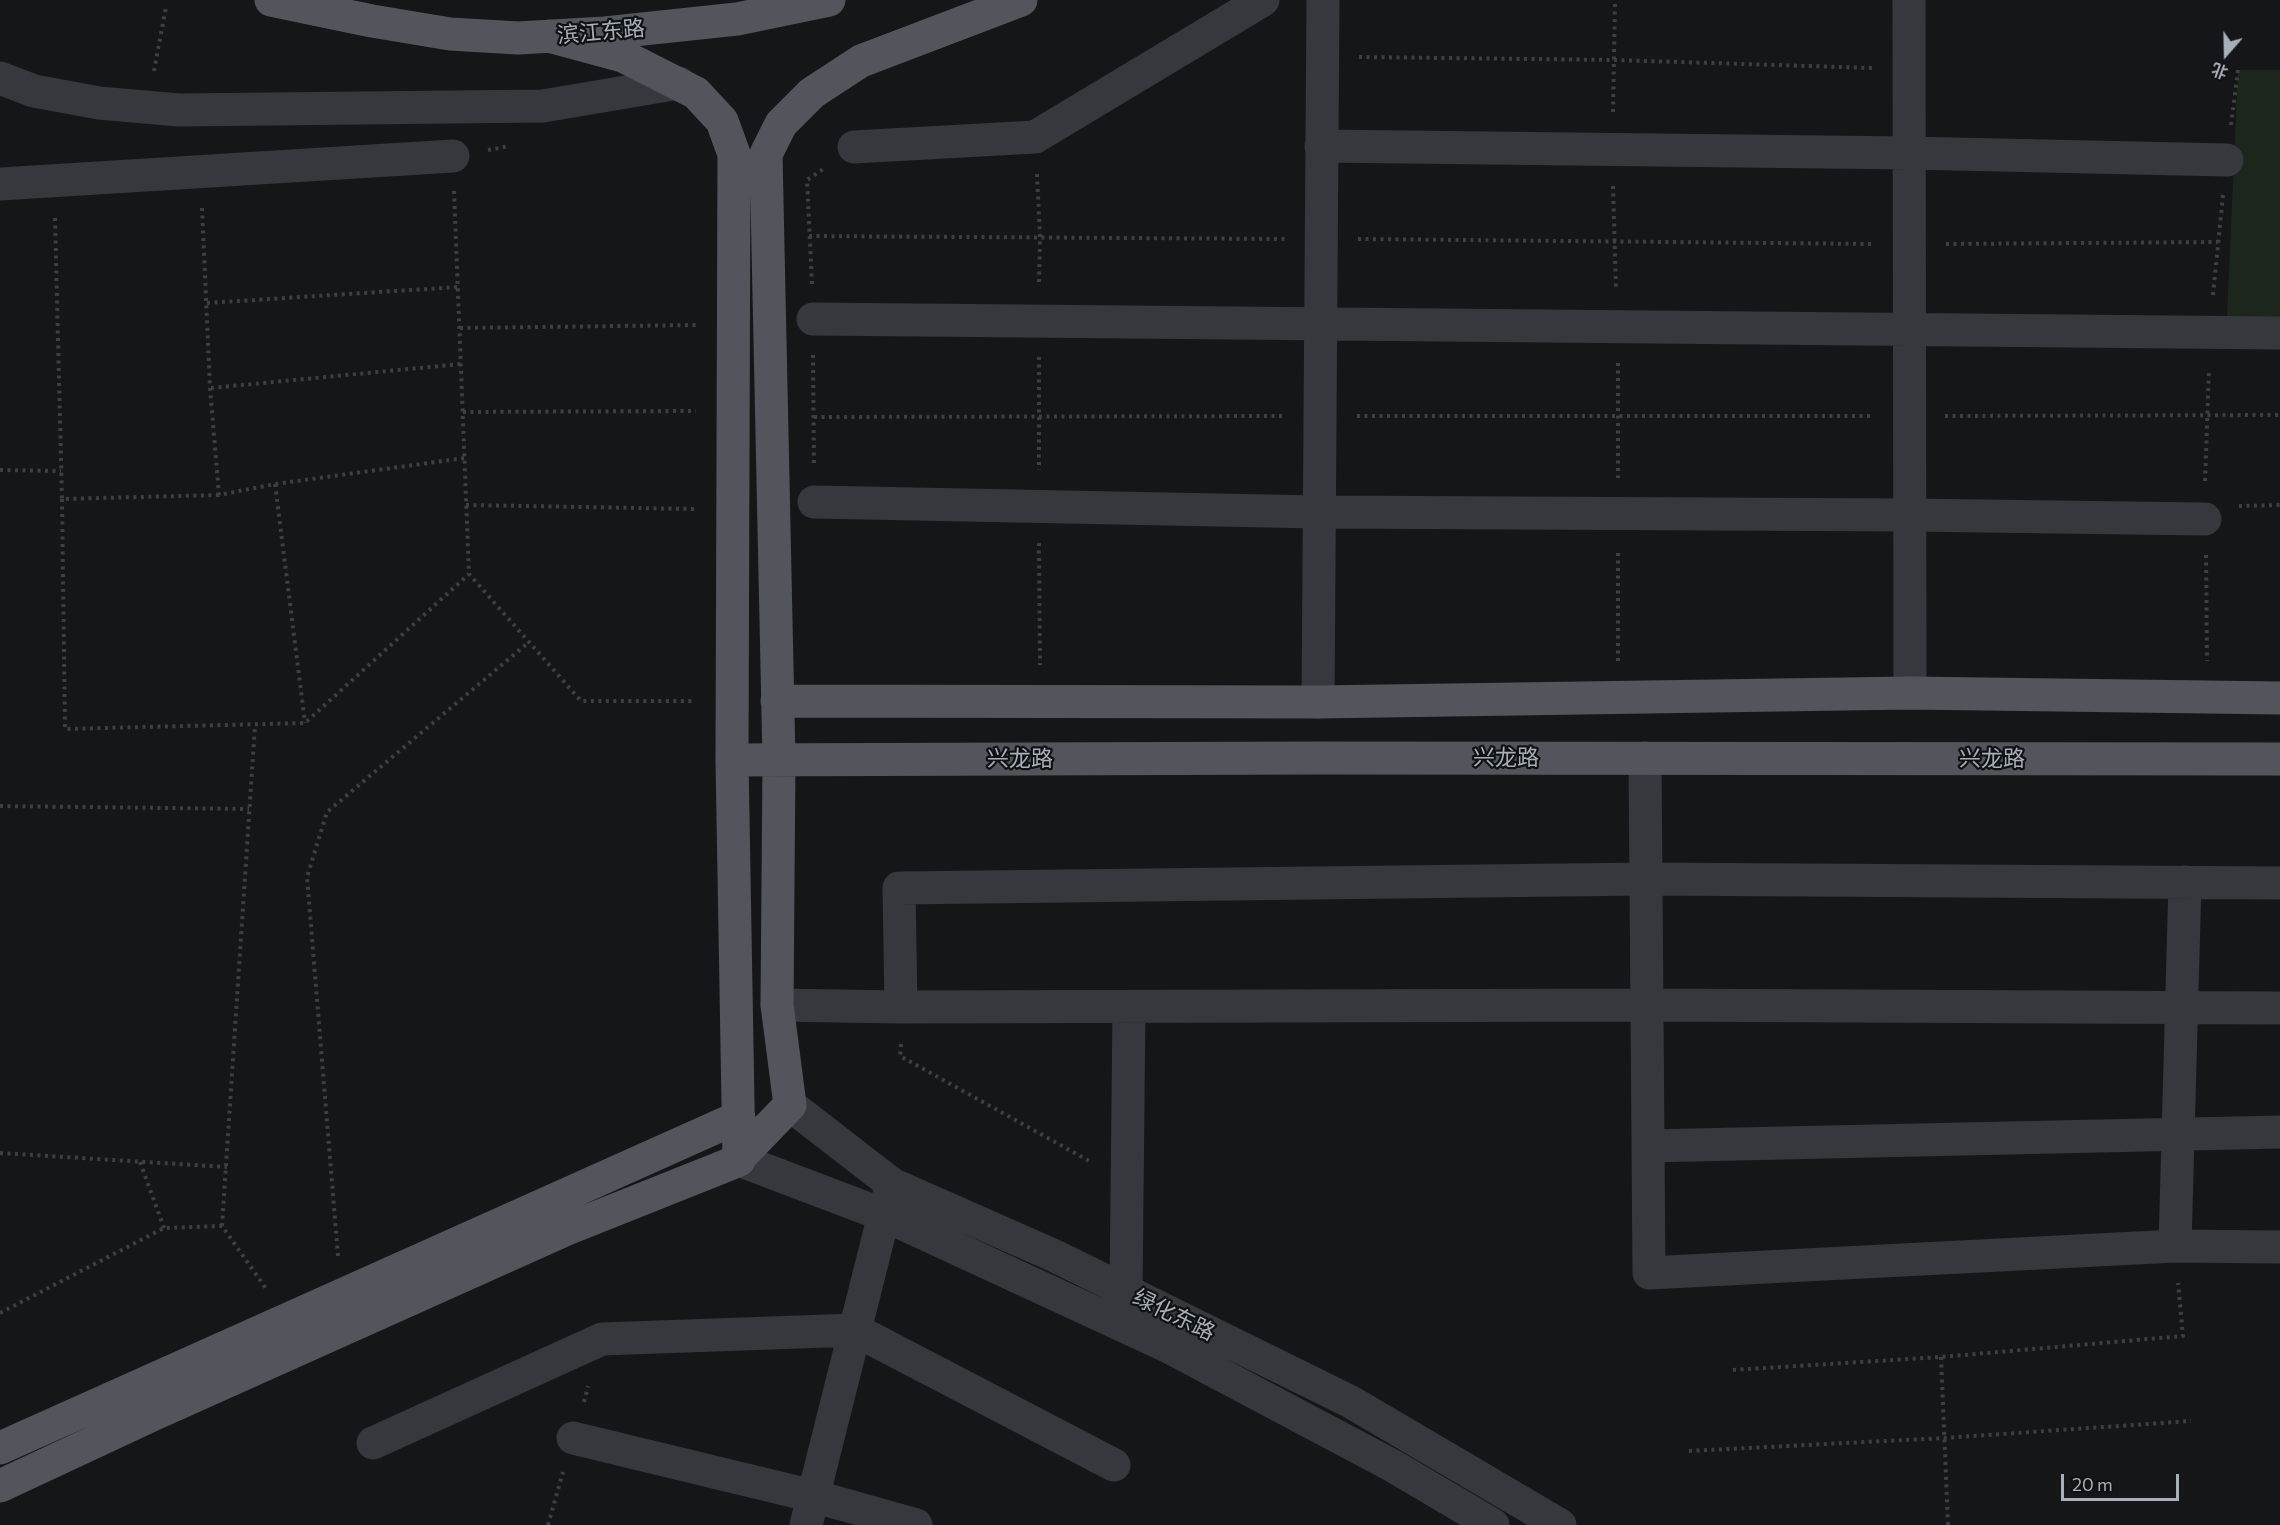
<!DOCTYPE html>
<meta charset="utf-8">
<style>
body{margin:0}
#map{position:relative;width:2280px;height:1525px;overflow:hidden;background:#151618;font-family:Commissioner,"Noto Sans SC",sans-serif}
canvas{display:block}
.north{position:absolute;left:2196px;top:24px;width:60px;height:60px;-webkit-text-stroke:4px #101113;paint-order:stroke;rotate:200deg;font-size:16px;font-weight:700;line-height:24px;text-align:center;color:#a7afb8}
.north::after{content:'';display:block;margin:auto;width:21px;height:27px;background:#a7afb8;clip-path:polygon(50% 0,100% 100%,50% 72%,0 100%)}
.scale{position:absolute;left:2061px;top:1474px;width:118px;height:27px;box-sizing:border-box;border:3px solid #a7afb8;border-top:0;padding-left:8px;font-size:18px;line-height:21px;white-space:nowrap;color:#a7afb8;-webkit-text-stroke:4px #101113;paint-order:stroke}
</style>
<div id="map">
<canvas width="2280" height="1525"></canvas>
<div class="north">北</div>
<div class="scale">20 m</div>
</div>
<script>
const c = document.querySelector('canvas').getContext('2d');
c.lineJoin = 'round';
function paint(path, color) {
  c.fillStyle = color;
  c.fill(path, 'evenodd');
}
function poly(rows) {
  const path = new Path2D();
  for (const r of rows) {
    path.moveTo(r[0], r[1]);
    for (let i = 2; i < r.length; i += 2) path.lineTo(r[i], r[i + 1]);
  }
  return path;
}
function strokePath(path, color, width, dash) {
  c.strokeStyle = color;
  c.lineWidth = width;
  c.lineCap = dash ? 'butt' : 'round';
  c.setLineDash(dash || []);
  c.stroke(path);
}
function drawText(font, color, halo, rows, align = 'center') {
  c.font = font + ' Commissioner,"Noto Sans SC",sans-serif';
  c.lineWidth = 4.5;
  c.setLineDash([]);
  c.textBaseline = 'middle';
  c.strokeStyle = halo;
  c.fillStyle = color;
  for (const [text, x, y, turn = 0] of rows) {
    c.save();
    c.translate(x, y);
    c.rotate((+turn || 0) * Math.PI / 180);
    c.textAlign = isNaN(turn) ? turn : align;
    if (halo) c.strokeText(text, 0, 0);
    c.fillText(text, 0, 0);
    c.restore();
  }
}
paint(poly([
 [2238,70,2280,70,2280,319,2227,317]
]), '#1d261d');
strokePath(poly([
 [1359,57,1614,60,1873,68],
 [154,71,166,7],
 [1613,112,1615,0],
 [2231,125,2238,70],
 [488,150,510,146],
 [1037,174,1040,237,1039,284],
 [1613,186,1616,289],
 [454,191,469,574,581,701,693,701,693,699],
 [202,208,210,388,219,495,275,484,465,458],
 [55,218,62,499,219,495],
 [809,236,1285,239],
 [1358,239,1873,244],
 [1946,244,2218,242],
 [812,284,807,180,826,167],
 [2213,295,2223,195],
 [207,303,458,287],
 [460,328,697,325],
 [813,355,814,467],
 [1039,357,1039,470],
 [1618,363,1618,478],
 [211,388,461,364],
 [463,412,696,411],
 [1357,416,1872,416],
 [1945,416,2280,415],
 [814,417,1284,416],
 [0,470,61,471],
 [2205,481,2209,369],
 [275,484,305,723],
 [62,499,65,729,305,723,469,574],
 [466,505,696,509],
 [2239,506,2280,505],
 [1039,543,1040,665],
 [2206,555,2207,661],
 [1618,661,1618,549],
 [0,806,249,809],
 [901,1044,900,1056,1091,1162],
 [0,1153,227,1167],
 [140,1162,164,1228],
 [222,1226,255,725],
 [338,1256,307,877,327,812,529,642],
 [0,1313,164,1228,222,1226,267,1290],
 [1941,1357,1948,1525],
 [1733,1370,1941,1357,2183,1336,2178,1283],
 [584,1402,588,1386],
 [1689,1451,1944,1438,2191,1421],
 [548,1525,563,1472]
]), '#3c3f44', 4, [3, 4.5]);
strokePath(poly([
 [1909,0,1910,693],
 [0,78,34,91,99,103,179,110,543,106,679,83],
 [1321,146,1909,153,2227,160],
 [854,147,1035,137,1263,0],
 [0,184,453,156],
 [813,319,2280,333],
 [814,502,1319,512,1909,515,2205,519],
 [1318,702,1323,0],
 [1645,758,1649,1273,2175,1246,2280,1247],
 [777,1005,901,1007,1646,1005,2280,1008],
 [901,1007,899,888,1646,879,2280,883],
 [790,1105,892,1184,1055,1256,1351,1402,1560,1525],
 [1648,1146,2280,1132],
 [739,1160,884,1215,1167,1346,1393,1466,1493,1525],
 [2175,1246,2185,882],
 [1126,1291,1129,1007],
 [573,1438,813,1496,916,1525],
 [373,1443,602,1339,855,1330,1114,1465],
 [806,1525,889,1195]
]), '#36383d', 33);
strokePath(poly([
 [271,0,372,21,450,34,518,38,605,33,737,19,829,0],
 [549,36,623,56,696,93,722,121,734,154,732,760,739,1160],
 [777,701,1318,702,1910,693,2280,698],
 [732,760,1317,758,2280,759],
 [0,1448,739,1117],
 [0,1486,152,1415,567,1229,735,1162,790,1105,777,1005,779,760,766,154,781,124,812,93,861,61,1021,0]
]), '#52565c', 33);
drawText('22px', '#a7afb8', '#101113', [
 ["滨江东路",601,32,-5],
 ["兴龙路",1506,758],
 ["兴龙路",1020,759],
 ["兴龙路",1992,759],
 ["绿化东路",1174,1315,26]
]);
</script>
